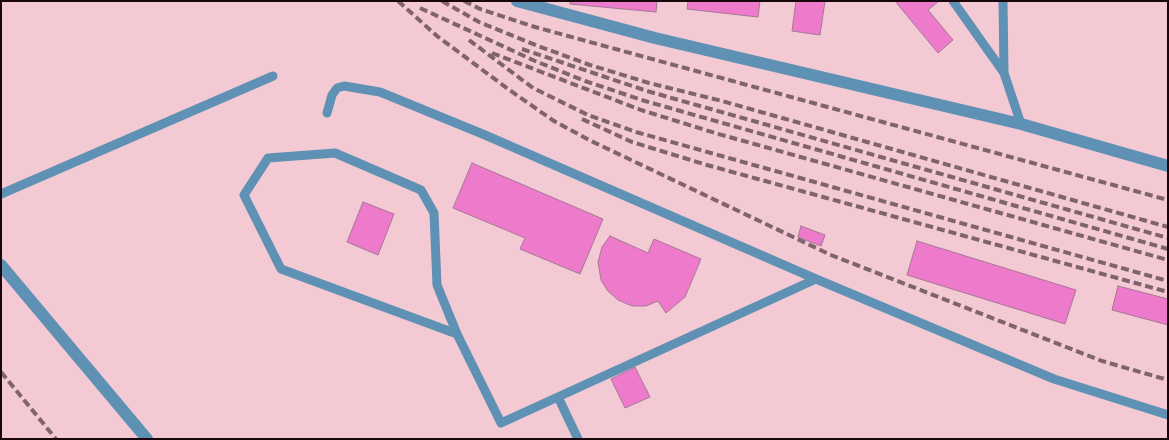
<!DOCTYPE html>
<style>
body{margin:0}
#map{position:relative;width:1169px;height:440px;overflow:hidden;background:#ffd9e3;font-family:Rubik,sans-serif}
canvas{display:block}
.frame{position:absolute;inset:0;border:2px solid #19060c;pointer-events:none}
</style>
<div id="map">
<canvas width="1169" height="440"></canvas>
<div class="frame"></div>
</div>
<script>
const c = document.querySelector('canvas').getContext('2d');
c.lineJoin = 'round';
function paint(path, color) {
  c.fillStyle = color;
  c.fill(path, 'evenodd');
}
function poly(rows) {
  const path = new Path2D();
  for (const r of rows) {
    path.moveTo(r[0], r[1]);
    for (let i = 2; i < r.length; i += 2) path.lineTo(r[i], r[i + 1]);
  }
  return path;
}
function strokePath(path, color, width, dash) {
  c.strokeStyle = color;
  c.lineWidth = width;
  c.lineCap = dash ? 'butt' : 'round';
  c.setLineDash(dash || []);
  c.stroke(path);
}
paint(poly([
 [1,1,1168,1,1168,439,1,439]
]), '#f3c9d4');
const building = poly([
 [570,1,657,1,656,12,570,4,570,1],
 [688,1,760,1,758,17,687,9,688,1],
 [796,1,825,1,820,35,792,31,796,1],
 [895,1,939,1,928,10,953,40,938,53,895,1],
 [472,163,603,219,580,274,520,249,525,238,453,208,472,163],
 [363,202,394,214,378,255,347,242,363,202],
 [801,226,825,235,821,246,798,237,801,226],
 [610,236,648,253,654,239,701,259,685,297,666,313,658,301,646,306,632,306,618,300,607,290,601,280,598,262,602,247,610,236],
 [917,241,1076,290,1065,324,907,275,917,241],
 [1118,286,1168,299,1168,325,1112,310,1118,286],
 [635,367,650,397,625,408,611,379,635,367]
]);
paint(building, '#ed7aca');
strokePath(building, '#a77896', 1);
strokePath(poly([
 [953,1,1004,73,1021,124],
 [1003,1,1004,73],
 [327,113,332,95,337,88,344,86,380,92,485,135,816,279,1054,379,1168,415],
 [1,194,273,76],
 [457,334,281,269,244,195,268,158,335,153,421,190,434,213,437,285,457,334,501,423,816,279],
 [558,397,578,439]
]), '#5e91b4', 9);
strokePath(poly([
 [517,1,655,38,1021,124,1168,166],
 [1,265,147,439]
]), '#5e91b4', 12);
strokePath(poly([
 [398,1,437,36,508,89,554,121,589,140,831,255,1102,361,1168,380],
 [442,1,479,22,538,46,590,65,649,83,722,101,1168,227],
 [464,1,480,9,535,27,1168,200],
 [420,8,535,61,585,81,645,101,1168,249],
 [469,40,533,88,588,115,636,132,1168,281],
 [522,49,647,91,1168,238],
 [492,53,641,110,715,133,1168,260],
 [582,119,632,142,707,165,1168,292],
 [1,372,56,439]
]), '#7f646c', 4, [8, 4]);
</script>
